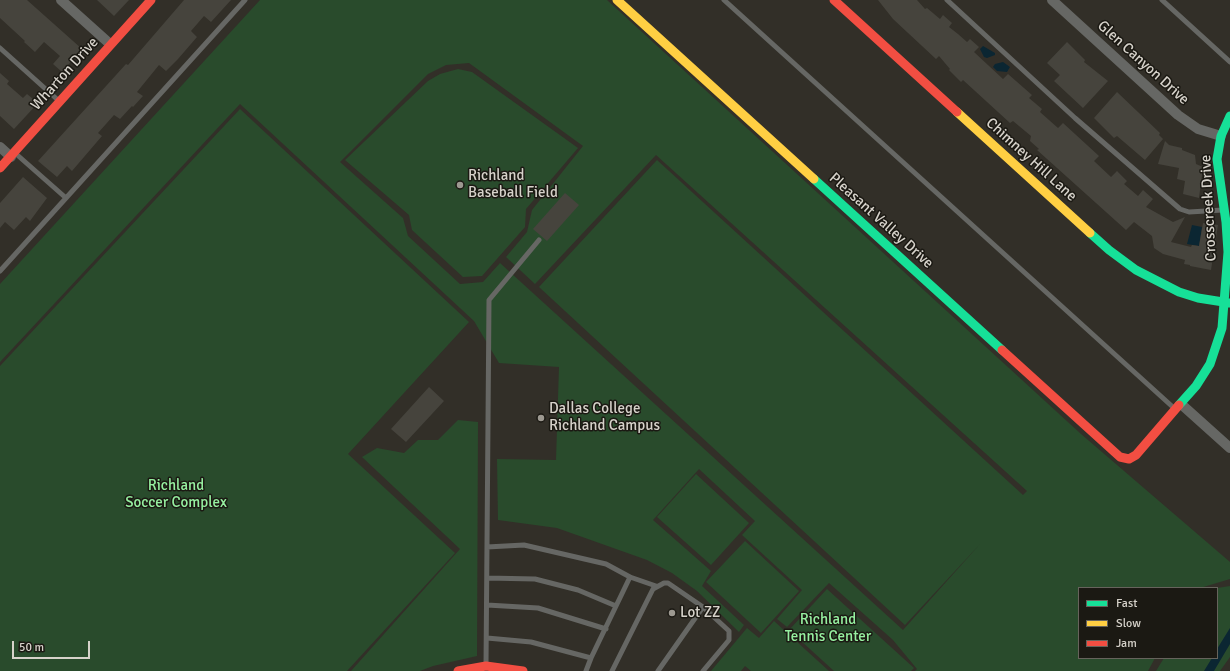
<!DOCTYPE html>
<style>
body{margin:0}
#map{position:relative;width:1230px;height:671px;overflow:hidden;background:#322f28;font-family:Signika,sans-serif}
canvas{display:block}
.legend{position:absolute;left:1078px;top:587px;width:140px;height:72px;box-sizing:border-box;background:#1b1913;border:1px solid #66635c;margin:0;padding:5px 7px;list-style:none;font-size:12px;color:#d6d2ca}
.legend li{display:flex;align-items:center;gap:8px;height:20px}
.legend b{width:20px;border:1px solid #66635c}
.scale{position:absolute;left:12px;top:641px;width:78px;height:18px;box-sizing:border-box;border:2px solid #d6d2ca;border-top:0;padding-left:5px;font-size:12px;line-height:14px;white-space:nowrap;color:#d6d2ca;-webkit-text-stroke:3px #1b1913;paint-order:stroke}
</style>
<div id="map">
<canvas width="1230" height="671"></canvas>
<ul class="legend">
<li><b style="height:5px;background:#16e098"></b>Fast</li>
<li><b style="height:5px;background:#ffcf43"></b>Slow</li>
<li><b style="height:5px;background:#f24e42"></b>Jam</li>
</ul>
<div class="scale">50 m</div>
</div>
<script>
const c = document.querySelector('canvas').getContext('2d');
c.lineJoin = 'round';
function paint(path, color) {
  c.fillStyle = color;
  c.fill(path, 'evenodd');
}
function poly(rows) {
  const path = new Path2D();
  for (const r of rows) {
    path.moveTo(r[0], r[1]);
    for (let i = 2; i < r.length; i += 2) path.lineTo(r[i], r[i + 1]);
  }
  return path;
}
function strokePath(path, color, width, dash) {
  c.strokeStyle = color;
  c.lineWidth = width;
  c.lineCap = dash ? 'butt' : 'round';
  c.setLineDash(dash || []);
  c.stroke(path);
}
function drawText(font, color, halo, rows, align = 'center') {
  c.font = font + ' Signika,sans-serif';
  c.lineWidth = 3;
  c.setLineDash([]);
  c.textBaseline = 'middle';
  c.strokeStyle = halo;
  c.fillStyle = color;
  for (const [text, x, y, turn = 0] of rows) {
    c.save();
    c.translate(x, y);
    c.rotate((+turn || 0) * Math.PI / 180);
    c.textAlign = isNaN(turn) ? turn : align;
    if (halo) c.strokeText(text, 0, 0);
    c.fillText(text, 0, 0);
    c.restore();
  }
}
paint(poly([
 [260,0,607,0,1081,434,1230,562,1230,579,1200,588,1079,588,1079,658,1155,658,1148,671,915,671,917,669,893,640,829,583,787,627,777,619,802,590,742,535,755,521,699,469,653,520,711,571,702,586,744,625,739,632,697,591,672,573,647,560,557,528,498,520,497,459,556,460,559,367,499,363,474,321,240,104,0,362,0,284],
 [469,63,583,146,532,210,527,232,506,257,535,284,656,155,1027,491,1023,495,657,160,539,287,905,625,981,543,903,630,500,263,483,282,460,284,408,236,403,218,340,162,428,74,446,65],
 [458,69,472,72,578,148,526,209,525,227,482,276,463,277,412,230,409,215,345,160,428,81,440,74],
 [240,109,469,322,348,454,455,553,347,671,0,671,0,366],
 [458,420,478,422,477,656,433,666,420,671,351,671,460,549,362,457,377,448,404,453,418,440,438,440],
 [696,474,749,523,711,565,657,517],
 [745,541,799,591,761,633,706,582],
 [1230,586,1230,657,1220,671,1156,671,1164,658,1217,658,1217,588],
 [827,589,914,668,911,671,834,671,789,630],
 [774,621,829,671,751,671,745,666,741,671,711,671,747,628,759,638]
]), '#294b2c');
paint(poly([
 [983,46,995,53,995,55,987,58,984,57,980,49],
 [1003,62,1010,67,1007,72,997,71,993,67,995,64],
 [1192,225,1202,227,1199,246,1187,244],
 [1230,628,1230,644,1214,671,1204,671,1212,658,1217,658,1217,649]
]), '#0b2632');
paint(poly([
 [0,0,27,0,82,49,62,72,53,64,60,56,44,42,35,52,24,42,25,41,0,18],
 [97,0,129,0,114,16],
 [184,0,231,0,211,22,204,16,191,31,197,37,178,59,166,71,159,65,137,92,143,96,133,107,132,106,120,119,114,115,98,133,102,136,72,171,67,166,57,177,38,161,126,64,128,65],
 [878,0,917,0,925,9,927,8,940,19,943,15,952,23,949,27,958,34,967,42,970,39,979,47,974,52,1003,79,1008,74,1032,95,1029,98,1042,109,1040,112,1058,128,1063,123,1099,156,1094,161,1111,177,1117,171,1127,181,1124,184,1138,196,1143,190,1153,199,1146,207,1173,222,1185,217,1171,242,1191,247,1192,245,1199,246,1203,223,1218,225,1211,270,1190,266,1190,265,1184,264,1185,260,1163,254,1154,248,1152,236,1134,222,1126,230,1037,150,1039,149,1030,141,1031,136,1013,121,1010,123,963,80,961,82,949,70,950,69,939,56,936,59,893,19],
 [1067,42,1085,60,1084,62,1108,81,1083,108,1054,81,1060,75,1047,63],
 [0,73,9,81,7,84,23,98,27,94,38,103,14,129,0,116],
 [1117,92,1160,133,1159,135,1163,139,1145,160,1117,136,1114,138,1094,118],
 [1165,141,1169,145,1182,148,1182,150,1195,155,1196,164,1203,167,1199,198,1183,194,1185,181,1177,179,1179,168,1158,164],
 [23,177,47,198,30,221,26,217,14,230,5,222,0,228,0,203],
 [565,193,579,205,547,241,533,229],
 [429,387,444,401,406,442,391,429]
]), '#46443d');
strokePath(poly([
 [724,0,1175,409],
 [947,0,1075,118,1180,209,1189,212,1223,210],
 [1162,0,1230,62],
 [0,48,59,101],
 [15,153,66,198],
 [0,271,245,0],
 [487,547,524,545,606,564,630,577,591,658],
 [630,577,656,586],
 [487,578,535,579,578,590,616,606],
 [487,605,538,608,606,629],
 [487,638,531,642,591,658,586,671],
 [486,665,489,300,539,240],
 [612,671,653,589,664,583,668,583,703,607,729,631,729,640,703,671],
 [658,671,703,607]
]), '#666764', 5);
strokePath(poly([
 [61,0,110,44],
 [1052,0,1178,115,1198,129,1221,136],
 [0,147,11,157],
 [1181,404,1230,448]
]), '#666764', 10);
strokePath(poly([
 [814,179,1002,350],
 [1090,233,1109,250,1136,270,1179,292,1198,298,1230,303],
 [1179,405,1196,386,1210,364,1222,328,1228,252,1226,222,1217,159,1221,136,1230,116]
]), '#16e098', 9);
strokePath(poly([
 [617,0,814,179],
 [957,112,1090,233]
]), '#ffcf43', 9);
strokePath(poly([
 [834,0,957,112],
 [0,168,151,0],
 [1002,350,1120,457,1129,459,1136,455,1179,405],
 [458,671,486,666,523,671]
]), '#f24e42', 9);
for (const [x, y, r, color] of [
 [460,185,4,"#9d9991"],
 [541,418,4,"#9d9991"],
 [672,613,4,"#9d9991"]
]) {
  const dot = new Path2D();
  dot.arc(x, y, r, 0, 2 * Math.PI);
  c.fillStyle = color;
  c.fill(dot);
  strokePath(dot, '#1b1913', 1.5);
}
drawText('15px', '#d6d2ca', '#1b1913', [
 ["Glen Canyon Drive",1143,63,42],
 ["Wharton Drive",65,74,-48],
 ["Chimney Hill Lane",1031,160,42],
 ["Crosscreek Drive",1209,208,-93],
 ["Pleasant Valley Drive",881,221,42]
]);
drawText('15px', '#d6d2ca', '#1b1913', [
 ["Richland",468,176],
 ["Baseball Field",468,193],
 ["Dallas College",549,409],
 ["Richland Campus",549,426],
 ["Lot ZZ",680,613]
], 'left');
drawText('15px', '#96f0a0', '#1b1913', [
 ["Richland",176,486],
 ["Soccer Complex",176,503],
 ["Richland",828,620],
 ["Tennis Center",828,637]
]);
</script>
